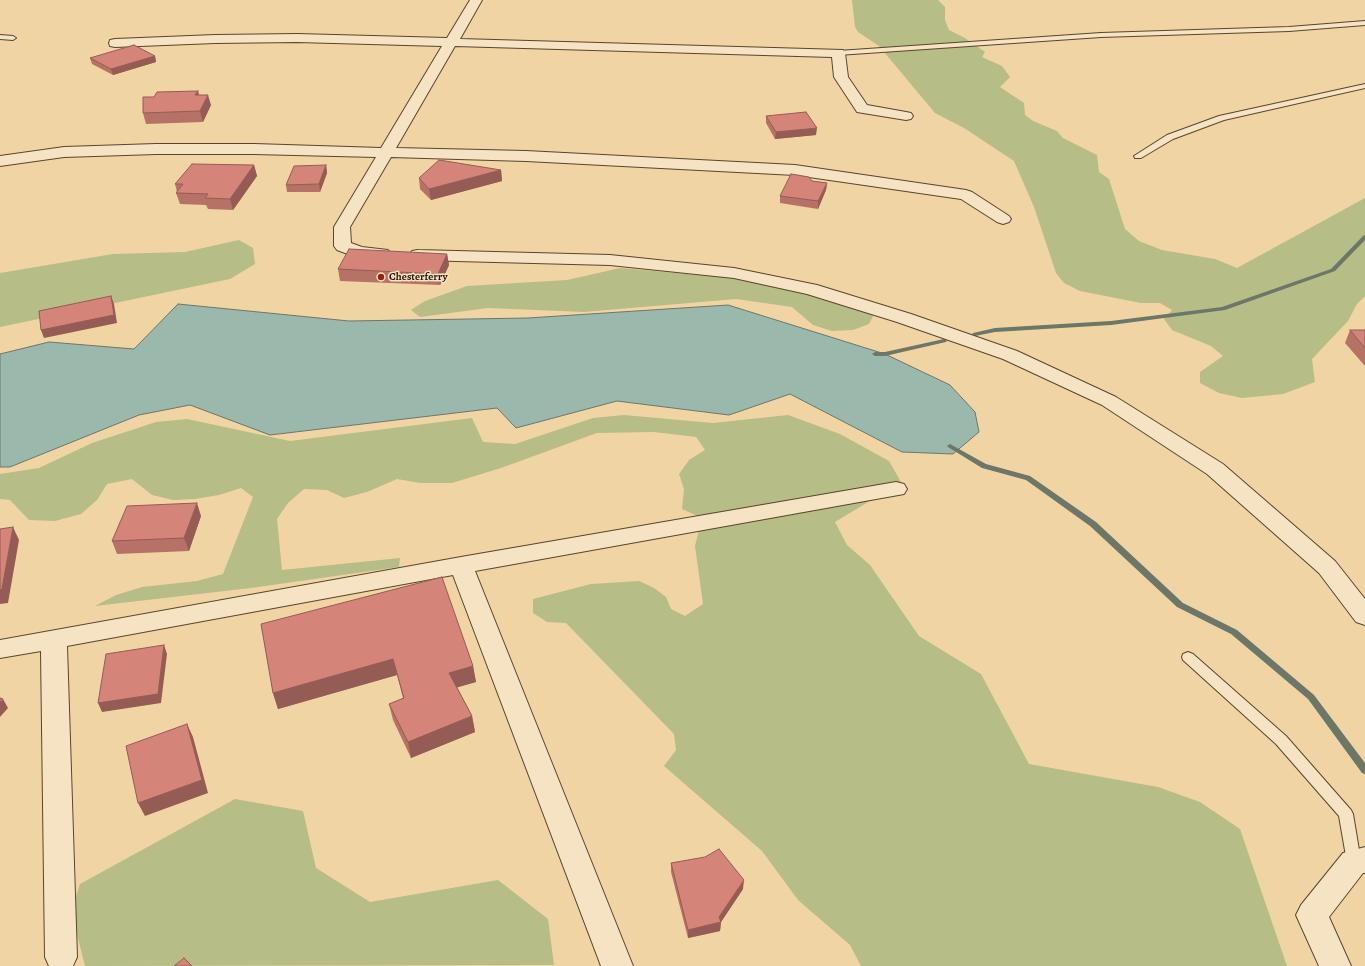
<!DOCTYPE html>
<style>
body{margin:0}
canvas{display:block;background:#f0d4a4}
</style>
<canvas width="1365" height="966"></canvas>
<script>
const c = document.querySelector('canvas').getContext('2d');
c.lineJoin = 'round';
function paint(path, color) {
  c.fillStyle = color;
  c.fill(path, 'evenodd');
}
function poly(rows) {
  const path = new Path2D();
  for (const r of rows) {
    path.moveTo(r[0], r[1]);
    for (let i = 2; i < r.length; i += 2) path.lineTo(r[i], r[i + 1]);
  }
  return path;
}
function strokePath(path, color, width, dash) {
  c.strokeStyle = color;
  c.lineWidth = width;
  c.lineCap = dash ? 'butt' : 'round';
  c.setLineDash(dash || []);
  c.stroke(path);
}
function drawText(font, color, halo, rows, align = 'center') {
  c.font = font + ' Alegreya,serif';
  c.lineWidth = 3;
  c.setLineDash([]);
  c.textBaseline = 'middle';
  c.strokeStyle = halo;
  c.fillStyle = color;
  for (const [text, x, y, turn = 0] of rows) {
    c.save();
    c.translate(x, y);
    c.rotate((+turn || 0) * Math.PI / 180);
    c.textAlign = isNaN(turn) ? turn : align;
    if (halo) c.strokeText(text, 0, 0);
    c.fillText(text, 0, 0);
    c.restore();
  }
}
paint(poly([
 [852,0,938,0,945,7,945,20,949,30,965,38,985,52,982,57,1002,66,1010,77,1000,87,1024,103,1025,115,1033,121,1057,131,1063,138,1097,155,1099,172,1109,179,1125,229,1139,241,1162,250,1215,259,1237,268,1365,198,1365,296,1357,304,1348,321,1312,359,1315,382,1283,394,1242,398,1219,393,1200,383,1200,372,1223,356,1211,346,1172,330,1164,319,1172,310,1160,303,1141,303,1080,291,1064,283,1056,273,1034,207,1014,161,964,128,935,113,879,46,858,32,855,27],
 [239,240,253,248,255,264,230,279,0,327,0,273,113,254,185,252],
 [620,268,756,280,846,301,874,314,869,324,853,330,832,331,813,325,792,307,736,299,584,312,488,308,420,317,411,310,425,301,467,286,567,280],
 [624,415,713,423,788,415,840,434,889,461,901,482,835,522,847,545,870,565,919,636,981,674,1029,764,1158,787,1200,802,1240,829,1287,966,861,966,850,945,798,900,762,851,664,766,676,750,674,734,566,623,547,622,533,613,533,599,591,584,639,581,654,588,666,597,671,609,685,616,703,604,695,546,702,518,682,509,684,489,679,474,689,460,705,450,696,437,654,432,597,433,501,468,452,483,420,483,397,479,367,492,344,498,327,490,304,489,288,503,277,519,282,570,400,558,399,567,251,588,95,606,116,595,142,587,197,581,223,574,253,497,241,488,219,495,195,499,173,500,152,495,132,479,107,484,97,500,81,514,55,521,29,520,10,500,0,499,0,474,39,468,92,443,156,422,187,419,290,441,472,418,483,442,515,444,593,418],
 [235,799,303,811,316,868,370,902,498,880,548,919,554,965,85,966,71,911,80,884]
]), '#b7bd87');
const water = poly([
 [178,304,349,321,528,318,728,305,885,354,950,385,975,412,979,432,953,454,902,452,790,394,729,415,617,401,516,428,497,408,270,435,190,405,139,415,10,467,0,467,0,354,49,342,134,349,178,304]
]);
paint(water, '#9ab8ab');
strokePath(water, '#6c7768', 1);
paint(poly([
 [1365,235,1365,240,1335,271,1225,310,1111,325,995,332,975,336,972,334,973,333,995,328,1111,321,1222,307,1331,269,1363,236,1365,235],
 [944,339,947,341,946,342,885,356,875,356,872,354,875,352,885,352,944,339],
 [950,444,986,464,1030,476,1096,522,1183,603,1237,630,1314,695,1365,763,1365,774,1362,773,1308,699,1231,634,1177,607,1090,526,1026,480,982,468,948,447,947,446,950,444]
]), '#6c7768');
const service = poly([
 [1365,21,1365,25,1289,31,1101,37,838,55,835,53,838,51,1101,33,1289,27,1365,21],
 [0,35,13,36,16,38,13,40,0,39,0,35],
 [1365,84,1365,88,1224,120,1173,139,1141,158,1135,158,1134,156,1167,135,1219,116,1365,84],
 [1188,652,1193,654,1286,736,1351,810,1353,814,1361,862,1359,867,1354,869,1349,867,1347,862,1339,816,1276,744,1183,660,1182,657,1183,654,1188,652]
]);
const minor = poly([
 [470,0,482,0,460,39,843,50,845,53,848,77,867,105,906,112,911,113,913,116,911,119,906,120,857,112,834,77,832,57,455,46,396,148,526,151,795,165,966,190,972,192,1009,216,1011,219,1009,222,1003,224,997,222,961,199,795,175,526,161,391,157,350,227,351,243,362,247,388,250,391,254,388,258,382,259,353,256,337,250,334,246,334,227,376,157,254,154,156,154,64,157,0,166,0,156,64,147,156,144,254,144,381,148,442,46,297,42,215,43,115,47,110,46,109,43,110,40,115,39,215,35,297,34,447,38,470,0],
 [418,250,610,255,734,268,817,285,911,314,1017,351,1116,397,1223,464,1335,561,1365,599,1365,625,1356,622,1319,573,1207,474,1102,405,1003,359,897,322,807,294,734,278,610,265,418,260,412,259,409,255,412,251,418,250],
 [896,482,904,484,907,489,904,494,475,571,633,966,601,966,453,575,67,646,77,957,73,966,49,966,45,957,41,651,0,658,0,640,461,557,896,482],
 [1365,847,1365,873,1363,873,1329,917,1351,966,1319,966,1296,915,1301,905,1343,853,1365,847]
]);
strokePath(service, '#59452c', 2);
strokePath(minor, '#59452c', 2);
paint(service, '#f5e3c4');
paint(minor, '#f5e3c4');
paint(poly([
 [155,56,156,62,113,75,92,64,90,58],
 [198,91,199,95,211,105,203,122,146,124,143,113,154,97],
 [766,116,816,135,775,139,766,123],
 [254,165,257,176,233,210,208,209,206,205,180,204,176,193,177,192,175,184],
 [326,165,327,173,320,192,287,192,286,185],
 [501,170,502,181,431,200,420,189,419,178],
 [812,181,827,183,826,190,818,209,780,203,780,196],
 [447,254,449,265,440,285,340,281,338,269],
 [1350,330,1365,330,1365,366,1345,343],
 [201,516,189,551,117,554,112,541],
 [261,624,473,666,476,682,457,687,472,716,475,732,411,758,393,720,389,704,403,698,397,675,278,709,273,693],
 [671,863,743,889,721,922,720,931,688,938,671,872]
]), '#b67267');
paint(poly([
 [155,56,156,62,113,75,111,69],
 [198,91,200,101,195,95],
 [208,95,211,105,203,122,200,111],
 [817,128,816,135,775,139,776,132],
 [254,165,257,176,233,210,230,199],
 [326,165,327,173,320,192,319,184],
 [501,170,502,181,431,200,429,189],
 [827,183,826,190,818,209,818,201],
 [447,254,449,265,440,285,438,274],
 [111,296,114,304,117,323,44,338,41,330],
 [197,503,201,516,189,551,184,538],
 [13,527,19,540,8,603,0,604,0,590],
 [164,645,167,654,161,703,102,712,98,703],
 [393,659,397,675,278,709,273,693],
 [473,666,476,682,452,689,449,673],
 [3,699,8,708,0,717,0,703],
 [472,716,475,732,411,758,408,742],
 [187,724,193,737,208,793,145,816,138,803],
 [744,880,743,889,721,922,720,931,688,938,688,930,719,917]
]), '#945c54');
const building = poly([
 [134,45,155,56,111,69,90,58,134,45],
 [198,91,195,95,208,95,200,111,143,113,143,97,154,97,157,92,198,91],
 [806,112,817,128,776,132,766,116,806,112],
 [439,160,501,170,429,189,419,178,439,160],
 [192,164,254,165,230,199,205,198,208,194,176,193,183,184,175,184,192,164],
 [326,165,319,184,286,185,294,166,326,165],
 [791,174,809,177,812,181,827,183,818,201,780,196,791,174],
 [349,249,447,254,438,274,338,269,349,249],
 [111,296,114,315,41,330,39,311,111,296],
 [1350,330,1365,330,1365,348,1350,330],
 [197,503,184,538,112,541,127,506,197,503],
 [13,527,2,589,0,590,0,529,13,527],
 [442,577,473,666,449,673,472,716,408,742,389,704,404,698,393,659,273,693,261,624,442,577],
 [164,645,158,694,98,703,106,654,164,645],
 [0,698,3,699,0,703,0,698],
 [187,724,202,780,138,803,126,746,187,724],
 [719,849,744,880,719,917,721,922,688,930,671,863,705,857,719,849],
 [184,958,192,966,174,966,184,958]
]);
paint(building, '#d48478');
strokePath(building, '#945c54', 1);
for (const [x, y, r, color] of [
 [381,277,4,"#8f2418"]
]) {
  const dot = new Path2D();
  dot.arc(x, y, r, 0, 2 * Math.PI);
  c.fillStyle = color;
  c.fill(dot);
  strokePath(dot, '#f5e3c4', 1.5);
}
drawText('bold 11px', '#271504', '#f5e3c4', [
 ["Chesterferry",389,277]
], 'left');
</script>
